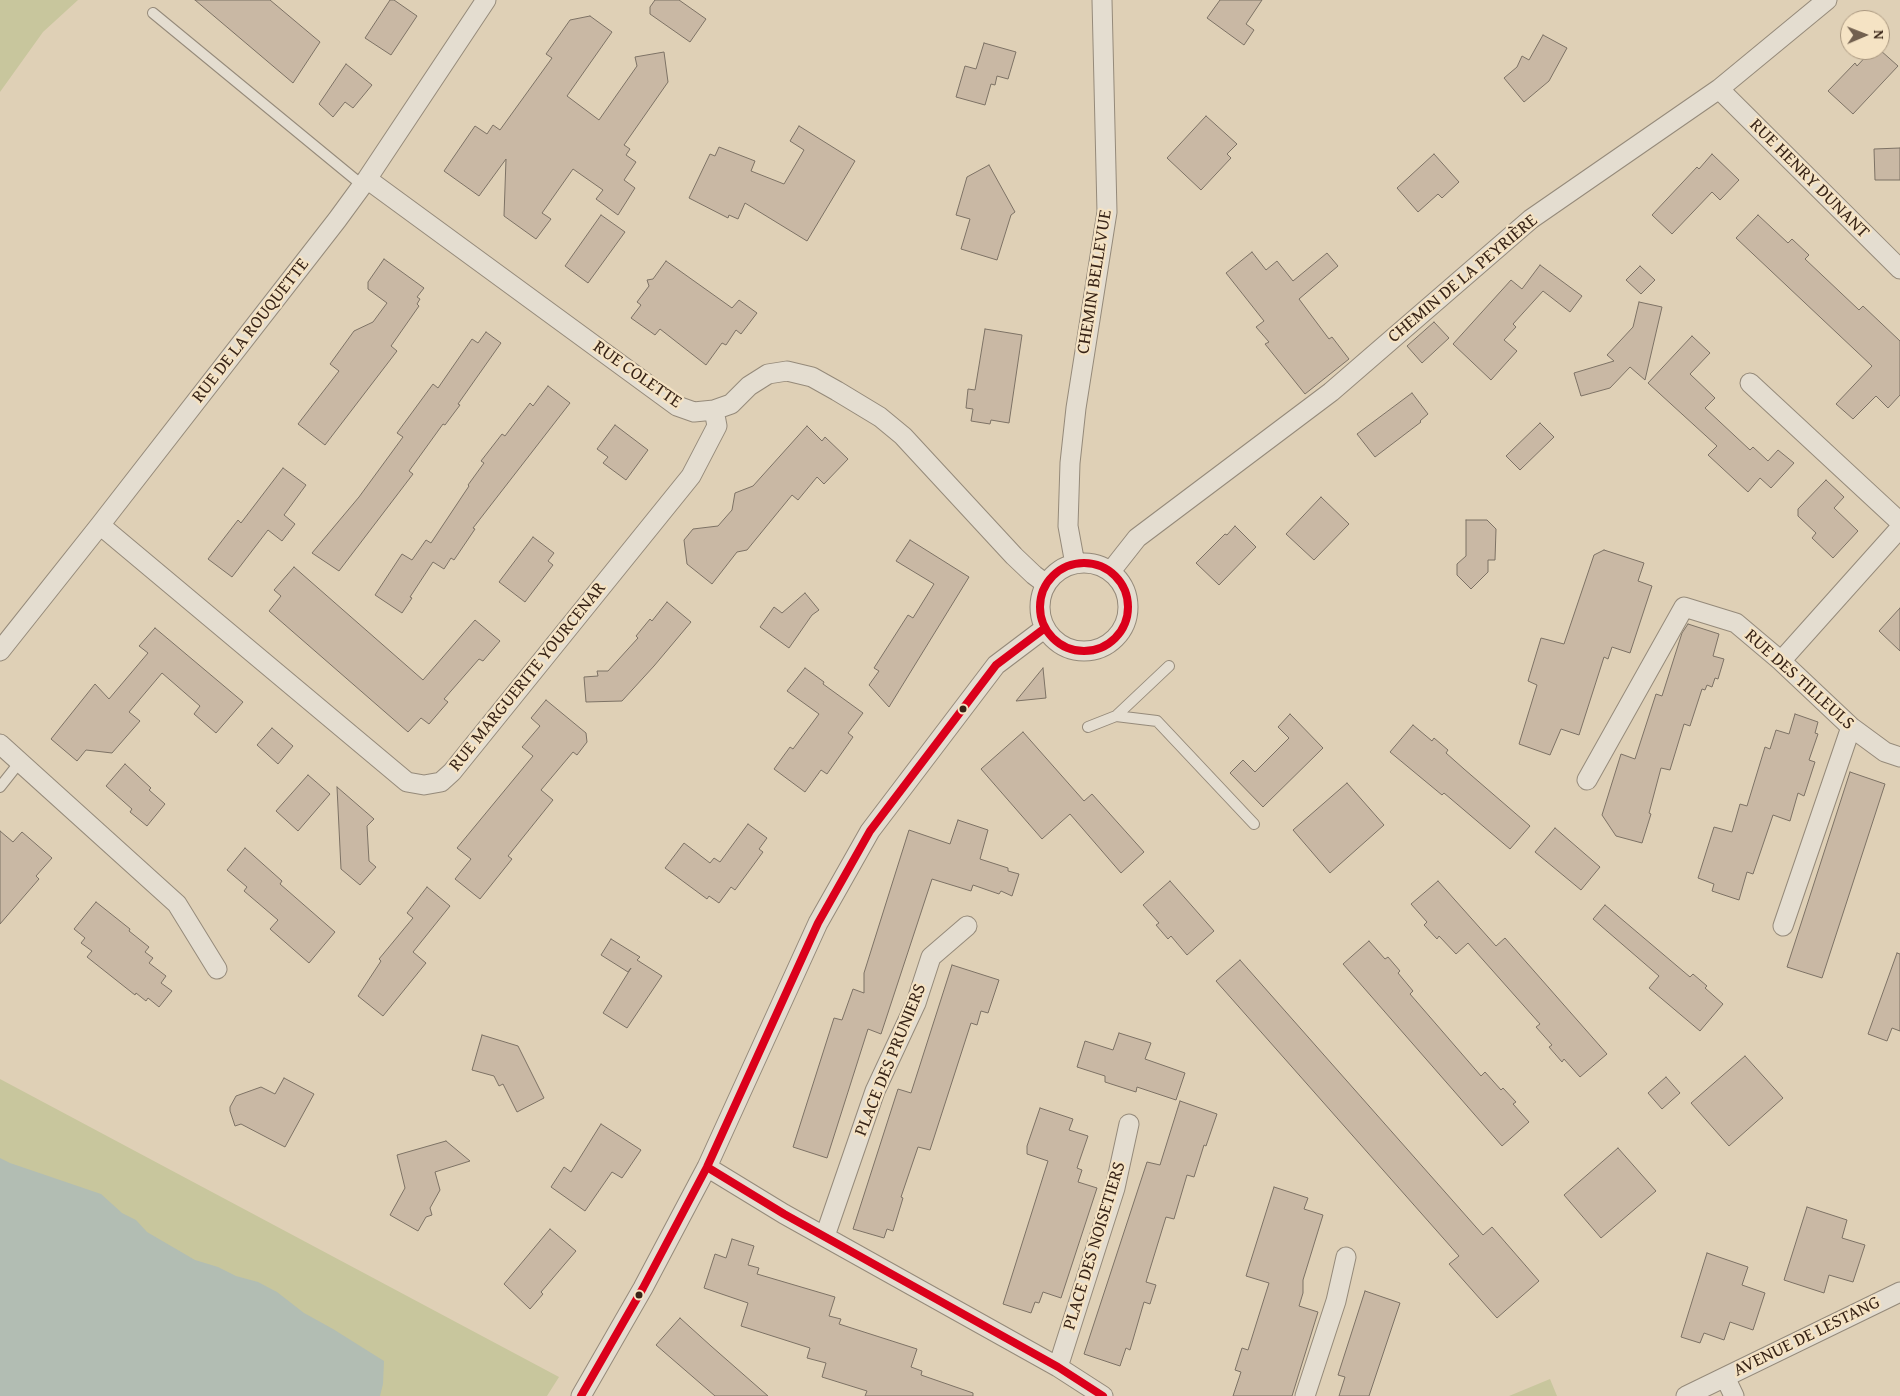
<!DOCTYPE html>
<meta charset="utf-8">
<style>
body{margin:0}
#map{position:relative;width:1900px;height:1396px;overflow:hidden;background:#dfd0b6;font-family:"Gentium Book Plus",serif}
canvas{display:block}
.north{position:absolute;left:1840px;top:10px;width:50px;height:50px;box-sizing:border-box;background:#f5e3c4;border:1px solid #a9977f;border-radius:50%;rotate:89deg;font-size:14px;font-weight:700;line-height:20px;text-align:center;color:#382417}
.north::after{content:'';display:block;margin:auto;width:18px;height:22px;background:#72604f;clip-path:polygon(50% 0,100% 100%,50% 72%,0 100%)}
</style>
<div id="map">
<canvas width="1900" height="1396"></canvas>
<div class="north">N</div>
</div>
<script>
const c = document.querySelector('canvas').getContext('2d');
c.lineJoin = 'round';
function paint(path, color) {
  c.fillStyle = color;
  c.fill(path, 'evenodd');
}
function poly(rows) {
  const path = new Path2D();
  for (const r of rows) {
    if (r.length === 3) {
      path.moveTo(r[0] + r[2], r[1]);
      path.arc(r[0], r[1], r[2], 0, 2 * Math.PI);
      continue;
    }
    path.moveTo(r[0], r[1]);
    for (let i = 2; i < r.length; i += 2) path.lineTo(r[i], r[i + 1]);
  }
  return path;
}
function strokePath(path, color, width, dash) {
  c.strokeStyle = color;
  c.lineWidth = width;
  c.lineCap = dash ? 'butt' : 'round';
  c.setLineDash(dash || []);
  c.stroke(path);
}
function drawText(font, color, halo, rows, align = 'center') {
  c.font = font + ' "Gentium Book Plus",serif';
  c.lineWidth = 4.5;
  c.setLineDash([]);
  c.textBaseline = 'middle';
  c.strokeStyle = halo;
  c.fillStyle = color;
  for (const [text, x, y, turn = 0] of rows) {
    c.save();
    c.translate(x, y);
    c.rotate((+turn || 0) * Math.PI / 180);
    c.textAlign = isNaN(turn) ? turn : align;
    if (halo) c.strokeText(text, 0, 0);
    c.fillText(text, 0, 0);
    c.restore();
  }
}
paint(poly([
 [0,0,78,0,43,32,0,92],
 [0,1079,559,1377,547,1396,0,1396],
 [1550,1379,1557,1396,1509,1396]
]), '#c8c69d');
paint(poly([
 [0,1158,10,1163,101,1194,122,1213,136,1220,147,1232,195,1260,218,1267,236,1276,258,1282,277,1292,304,1313,333,1329,384,1361,383,1384,380,1396,0,1396]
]), '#b2bdb3');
const building = poly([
 [195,0,270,0,320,42,293,83,195,0],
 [390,0,394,0,417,16,391,55,365,38,390,0],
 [655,0,679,0,706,19,690,42,650,14,650,7,655,0],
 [1220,0,1262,0,1246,24,1254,30,1244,45,1207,18,1220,0],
 [590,16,612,32,567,96,599,120,637,66,635,57,664,52,668,82,624,145,630,149,626,155,636,162,624,180,635,188,618,215,596,199,603,190,573,169,542,213,551,219,536,239,504,216,506,159,479,196,444,171,475,126,487,134,493,125,500,130,552,58,546,54,570,20,590,16],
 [1543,35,1567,48,1549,81,1524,102,1504,78,1517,67,1522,56,1529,60,1543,35],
 [984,43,1016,52,1008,79,997,76,995,85,991,84,985,105,956,97,965,66,976,69,984,43],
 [1872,50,1880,50,1898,66,1853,114,1828,91,1855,63,1857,66,1872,50],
 [346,64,372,85,353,108,345,102,333,117,319,104,346,64],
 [1206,116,1237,144,1227,154,1231,158,1201,190,1167,158,1206,116],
 [799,126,855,161,807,241,745,203,738,219,729,215,728,218,689,198,710,154,715,156,719,147,755,161,751,171,784,184,804,150,790,141,799,126],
 [1900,148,1900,180,1875,180,1874,149,1900,148],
 [1434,154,1459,182,1442,198,1438,194,1418,212,1397,188,1434,154],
 [1712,154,1739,180,1720,200,1712,192,1672,234,1652,215,1697,167,1699,169,1712,154],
 [989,165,1015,212,1011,215,997,260,961,249,970,219,956,215,967,177,989,165],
 [601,215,625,232,588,283,565,266,601,215],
 [1758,215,1788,243,1792,239,1809,255,1805,259,1859,310,1863,306,1900,341,1900,395,1888,408,1876,396,1853,419,1836,404,1872,366,1736,238,1758,215],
 [1252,252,1266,270,1277,261,1293,281,1327,253,1338,266,1299,299,1329,339,1332,337,1349,359,1305,394,1265,344,1269,342,1256,327,1264,321,1226,273,1252,252],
 [384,259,424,288,417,297,420,299,417,304,419,306,391,346,397,351,325,445,298,424,339,371,330,364,354,331,373,322,387,303,368,289,368,282,384,259],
 [666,261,732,308,739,300,757,313,741,334,736,330,726,345,722,343,706,365,660,329,655,335,631,318,641,305,637,302,649,286,647,280,653,279,666,261],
 [1540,265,1582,296,1570,312,1543,291,1513,324,1516,327,1504,340,1517,351,1491,380,1453,344,1511,280,1522,289,1540,265],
 [1640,266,1655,280,1641,294,1626,280,1640,266],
 [1639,302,1662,307,1645,380,1630,367,1610,388,1581,396,1574,373,1614,361,1607,355,1633,327,1639,302],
 [1434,322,1449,338,1422,363,1407,346,1434,322],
 [985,329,1022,335,1009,423,991,420,990,424,971,421,973,409,966,408,968,389,975,390,985,329],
 [486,332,501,343,458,404,460,405,445,425,443,424,409,471,413,474,339,571,312,553,359,497,403,437,397,433,433,384,438,388,472,339,478,343,486,332],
 [1692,336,1710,353,1690,374,1715,398,1705,408,1750,450,1753,447,1768,461,1778,450,1794,463,1771,488,1760,478,1748,492,1708,455,1717,446,1648,383,1692,336],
 [548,386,570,403,473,528,475,529,454,560,451,558,444,569,433,562,410,597,412,598,402,613,375,595,402,554,412,560,426,540,431,543,469,486,468,485,484,463,481,461,502,434,505,436,530,403,533,406,548,386],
 [1412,393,1428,414,1420,421,1421,422,1375,457,1357,434,1412,393],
 [1540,423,1554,437,1520,470,1506,456,1540,423],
 [615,425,648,450,626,480,603,463,608,457,597,449,615,425],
 [807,426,822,441,825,437,848,459,824,484,817,477,798,500,792,495,747,550,737,552,712,584,687,564,684,540,693,529,718,526,732,510,735,493,753,486,807,426],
 [283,468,306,485,284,515,295,524,282,541,268,530,232,577,208,559,238,520,241,523,283,468],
 [1826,480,1844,497,1834,508,1858,531,1833,558,1812,538,1816,533,1798,516,1798,509,1826,480],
 [1321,497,1349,524,1314,560,1286,534,1321,497],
 [1466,520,1487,520,1496,529,1495,560,1488,560,1488,572,1471,589,1457,575,1457,564,1466,556,1466,520],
 [1235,526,1256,547,1219,585,1196,563,1225,534,1227,535,1235,526],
 [533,537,554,553,548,561,553,565,525,602,499,582,533,537],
 [910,540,969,577,889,707,869,685,879,671,874,668,908,615,913,618,934,584,896,561,910,540],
 [1604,550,1644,563,1638,581,1652,586,1630,653,1612,647,1608,659,1604,657,1579,735,1561,729,1550,755,1519,744,1537,685,1528,681,1541,638,1564,644,1594,555,1604,550],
 [294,567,423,680,475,620,500,641,483,661,479,659,444,699,448,702,429,724,421,718,408,732,269,611,281,596,274,590,294,567],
 [805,593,819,610,812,615,789,648,760,627,774,607,782,613,805,593],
 [667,602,691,622,654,666,622,701,586,702,584,677,598,676,597,671,608,671,638,638,636,636,650,619,652,621,667,602],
 [1900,608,1900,651,1879,631,1900,608],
 [1688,624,1719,634,1713,656,1724,659,1718,679,1715,678,1712,687,1707,685,1705,690,1702,689,1690,726,1684,724,1670,770,1661,768,1649,813,1651,814,1642,843,1616,836,1602,815,1621,754,1635,759,1656,694,1662,696,1682,633,1688,624],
 [155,628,243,702,216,733,194,714,200,706,162,673,129,712,140,721,112,753,86,750,77,761,51,739,95,684,109,699,148,653,139,646,155,628],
 [805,668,824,682,823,684,863,713,848,733,853,737,827,774,821,770,805,792,774,769,790,747,793,749,819,714,787,691,805,668],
 [1043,668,1046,698,1016,701,1043,668],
 [546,700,586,733,587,742,577,755,573,752,541,790,553,800,508,856,512,859,480,899,455,879,471,859,457,848,533,756,522,747,540,726,531,718,546,700],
 [1290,714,1323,748,1263,807,1230,773,1243,760,1255,772,1289,738,1278,727,1290,714],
 [1795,714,1818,722,1815,733,1818,734,1809,760,1815,762,1804,796,1798,793,1790,821,1773,815,1753,874,1747,872,1739,900,1712,891,1714,884,1698,878,1714,827,1732,832,1740,804,1747,806,1765,747,1770,749,1776,730,1789,734,1795,714],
 [1413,725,1432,741,1434,738,1448,750,1446,753,1464,769,1530,826,1510,849,1444,793,1442,795,1390,752,1413,725],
 [272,728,293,746,278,764,257,745,272,728],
 [1023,732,1084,801,1092,794,1144,852,1121,873,1070,814,1042,839,981,769,1023,732],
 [125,764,151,788,149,790,165,804,147,826,130,812,132,809,106,786,125,764],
 [1850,772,1885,784,1822,978,1787,967,1850,772],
 [308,775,330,794,298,831,276,811,308,775],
 [1347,783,1384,825,1330,873,1293,830,1347,783],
 [337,787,374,819,367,826,369,861,376,867,360,885,341,869,337,787],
 [958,820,988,830,980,859,1008,868,1008,871,1019,874,1012,896,1001,891,999,894,973,885,971,891,932,879,881,1034,868,1029,827,1158,793,1147,834,1018,842,1020,853,989,864,993,864,973,909,830,950,844,958,820],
 [748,824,767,838,759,849,763,852,735,890,731,887,719,903,709,896,707,899,665,868,684,843,710,863,714,858,720,862,748,824],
 [1555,828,1600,867,1581,890,1535,852,1555,828],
 [0,831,13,842,22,832,52,858,36,876,39,879,0,924,0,831],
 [245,848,282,881,280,884,335,932,309,963,270,929,278,920,244,891,247,887,227,870,245,848],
 [1170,881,1214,931,1187,955,1171,936,1168,939,1156,925,1159,923,1143,905,1170,881],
 [1438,881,1496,946,1505,938,1607,1054,1580,1077,1564,1059,1562,1062,1549,1047,1552,1045,1536,1027,1540,1024,1468,943,1456,954,1439,936,1437,939,1424,925,1427,922,1411,904,1438,881],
 [427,887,450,906,413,952,426,963,383,1016,358,996,381,961,379,959,413,918,407,913,427,887],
 [96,902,130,929,129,931,149,947,145,952,153,958,149,963,166,976,161,983,172,991,159,1007,148,998,146,1001,136,993,135,995,87,957,92,951,81,943,85,938,74,929,96,902],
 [1605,905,1690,977,1693,974,1707,986,1705,988,1723,1004,1700,1031,1649,988,1659,976,1593,919,1605,905],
 [611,939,640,957,637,960,662,976,627,1028,603,1013,631,968,628,972,601,955,611,939],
 [1369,941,1385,959,1388,957,1400,971,1398,973,1413,991,1410,994,1481,1076,1485,1072,1501,1090,1503,1088,1516,1102,1513,1104,1529,1122,1502,1146,1343,964,1369,941],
 [1897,953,1900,954,1900,1031,1892,1028,1887,1041,1868,1034,1897,953],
 [1240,960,1483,1235,1492,1227,1539,1281,1497,1318,1449,1264,1459,1256,1216,981,1240,960],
 [952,965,999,980,988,1013,981,1011,977,1025,971,1023,930,1150,918,1147,901,1197,903,1198,893,1231,887,1229,884,1238,853,1229,898,1089,911,1093,952,965],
 [1119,1033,1151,1043,1145,1059,1185,1073,1176,1100,1137,1087,1136,1092,1105,1082,1105,1076,1077,1067,1085,1041,1113,1050,1119,1033],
 [482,1035,518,1046,544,1098,517,1112,503,1084,499,1086,494,1076,472,1070,482,1035],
 [1745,1056,1783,1098,1729,1146,1691,1103,1745,1056],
 [1666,1077,1680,1093,1662,1109,1648,1093,1666,1077],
 [284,1078,314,1094,285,1147,241,1124,235,1126,230,1111,230,1107,236,1096,261,1087,275,1094,284,1078],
 [1180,1101,1217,1114,1206,1146,1204,1145,1194,1177,1187,1175,1174,1219,1166,1217,1146,1282,1156,1285,1150,1304,1144,1302,1130,1350,1126,1348,1120,1366,1084,1354,1147,1162,1160,1165,1180,1101],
 [1040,1108,1073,1119,1069,1130,1088,1136,1077,1168,1082,1170,1078,1182,1097,1188,1061,1298,1043,1292,1039,1303,1035,1302,1031,1313,1003,1304,1048,1161,1027,1154,1027,1146,1040,1108],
 [601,1124,641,1150,622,1178,612,1172,585,1211,551,1187,564,1167,571,1172,601,1124],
 [446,1141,470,1161,435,1172,440,1190,430,1208,432,1215,426,1217,418,1231,390,1215,405,1188,397,1155,446,1141],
 [1618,1148,1656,1191,1601,1238,1564,1195,1618,1148],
 [1274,1187,1308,1198,1304,1209,1323,1215,1303,1280,1303,1293,1299,1306,1318,1312,1292,1396,1233,1396,1241,1372,1235,1370,1242,1348,1248,1350,1269,1283,1246,1276,1274,1187],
 [1807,1207,1847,1220,1842,1238,1865,1245,1853,1282,1829,1275,1824,1293,1784,1280,1807,1207],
 [550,1229,576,1251,541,1292,543,1294,530,1309,504,1284,550,1229],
 [732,1239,754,1246,748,1265,759,1268,757,1274,835,1297,829,1316,841,1319,839,1324,917,1349,911,1367,922,1371,921,1375,973,1393,973,1396,865,1396,867,1391,822,1377,826,1363,807,1358,810,1348,741,1326,748,1303,704,1288,715,1254,726,1258,732,1239],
 [1707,1253,1748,1267,1742,1285,1765,1293,1753,1330,1730,1322,1724,1340,1704,1333,1700,1343,1681,1337,1707,1253],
 [1365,1291,1400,1303,1369,1396,1339,1396,1345,1377,1338,1375,1365,1291],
 [680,1318,711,1346,768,1396,715,1396,656,1345,680,1318]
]);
paint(building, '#c9b8a4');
strokePath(building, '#7d7265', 1);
const lane = poly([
 [153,13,362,185],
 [1116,716,1157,721,1254,824],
 [1088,727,1116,716,1169,666],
 [0,787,19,763]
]);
const street = poly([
 [1719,89,1900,269],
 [367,179,677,406,694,412,714,410,731,404,749,386,768,374,787,371,812,377,837,391,880,417,903,436,1014,556,1034,575,1046,584],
 [1750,383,1900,522],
 [100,525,407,782,424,785,441,782,452,772,691,476,717,426,714,410],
 [1084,607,44],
 [1075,564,1068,526,1070,463,1076,408,1107,212,1102,0],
 [1111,571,1137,538,1331,392,1531,219,1719,89,1827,0],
 [0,651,100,525,337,220,367,179,486,0],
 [1781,661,1900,528],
 [0,744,177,904,217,969],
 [1587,780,1684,607,1736,623,1781,661,1851,727,1885,752,1900,757],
 [1783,926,1851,727],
 [707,1167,784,1214,1058,1367,1103,1396],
 [825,1236,875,1091,916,1003,931,957,967,926],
 [1058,1367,1115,1188,1129,1124],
 [1725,1377,1734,1396],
 [581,1396,643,1288,707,1167,818,923,870,831,996,665,1045,628],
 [1305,1396,1336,1301,1346,1257],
 [1686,1396,1900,1292]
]);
strokePath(lane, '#958a7a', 12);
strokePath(street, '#958a7a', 21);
strokePath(lane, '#e4ddd0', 10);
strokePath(street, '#e4ddd0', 19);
strokePath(poly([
 [1084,607,44],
 [707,1167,784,1214,1058,1367,1103,1396],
 [581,1396,643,1288,707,1167,818,923,870,831,996,665,1045,628]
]), '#db001b', 8);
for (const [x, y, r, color] of [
 [963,709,4.5,"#382417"],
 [639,1295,4.5,"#382417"]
]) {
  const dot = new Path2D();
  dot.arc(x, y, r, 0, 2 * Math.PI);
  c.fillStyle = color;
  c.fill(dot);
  strokePath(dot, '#f5e3c4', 2);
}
drawText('18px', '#382417', '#f5e3c4', [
 ["RUE HENRY DUNANT",1809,179,45],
 ["CHEMIN DE LA PEYRIÈRE",1463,279,-40],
 ["CHEMIN BELLEVUE",1095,282,-81],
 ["RUE DE LA ROUQUETTE",251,331,-52],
 ["RUE COLETTE",637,375,35],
 ["RUE MARGUERITE YOURCENAR",528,677,-51],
 ["RUE DES TILLEULS",1799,680,42],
 ["PLACE DES PRUNIERS",891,1060,-68],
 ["PLACE DES NOISETIERS",1095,1246,-73],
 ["AVENUE DE LESTANG",1807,1337,-26]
]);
</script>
